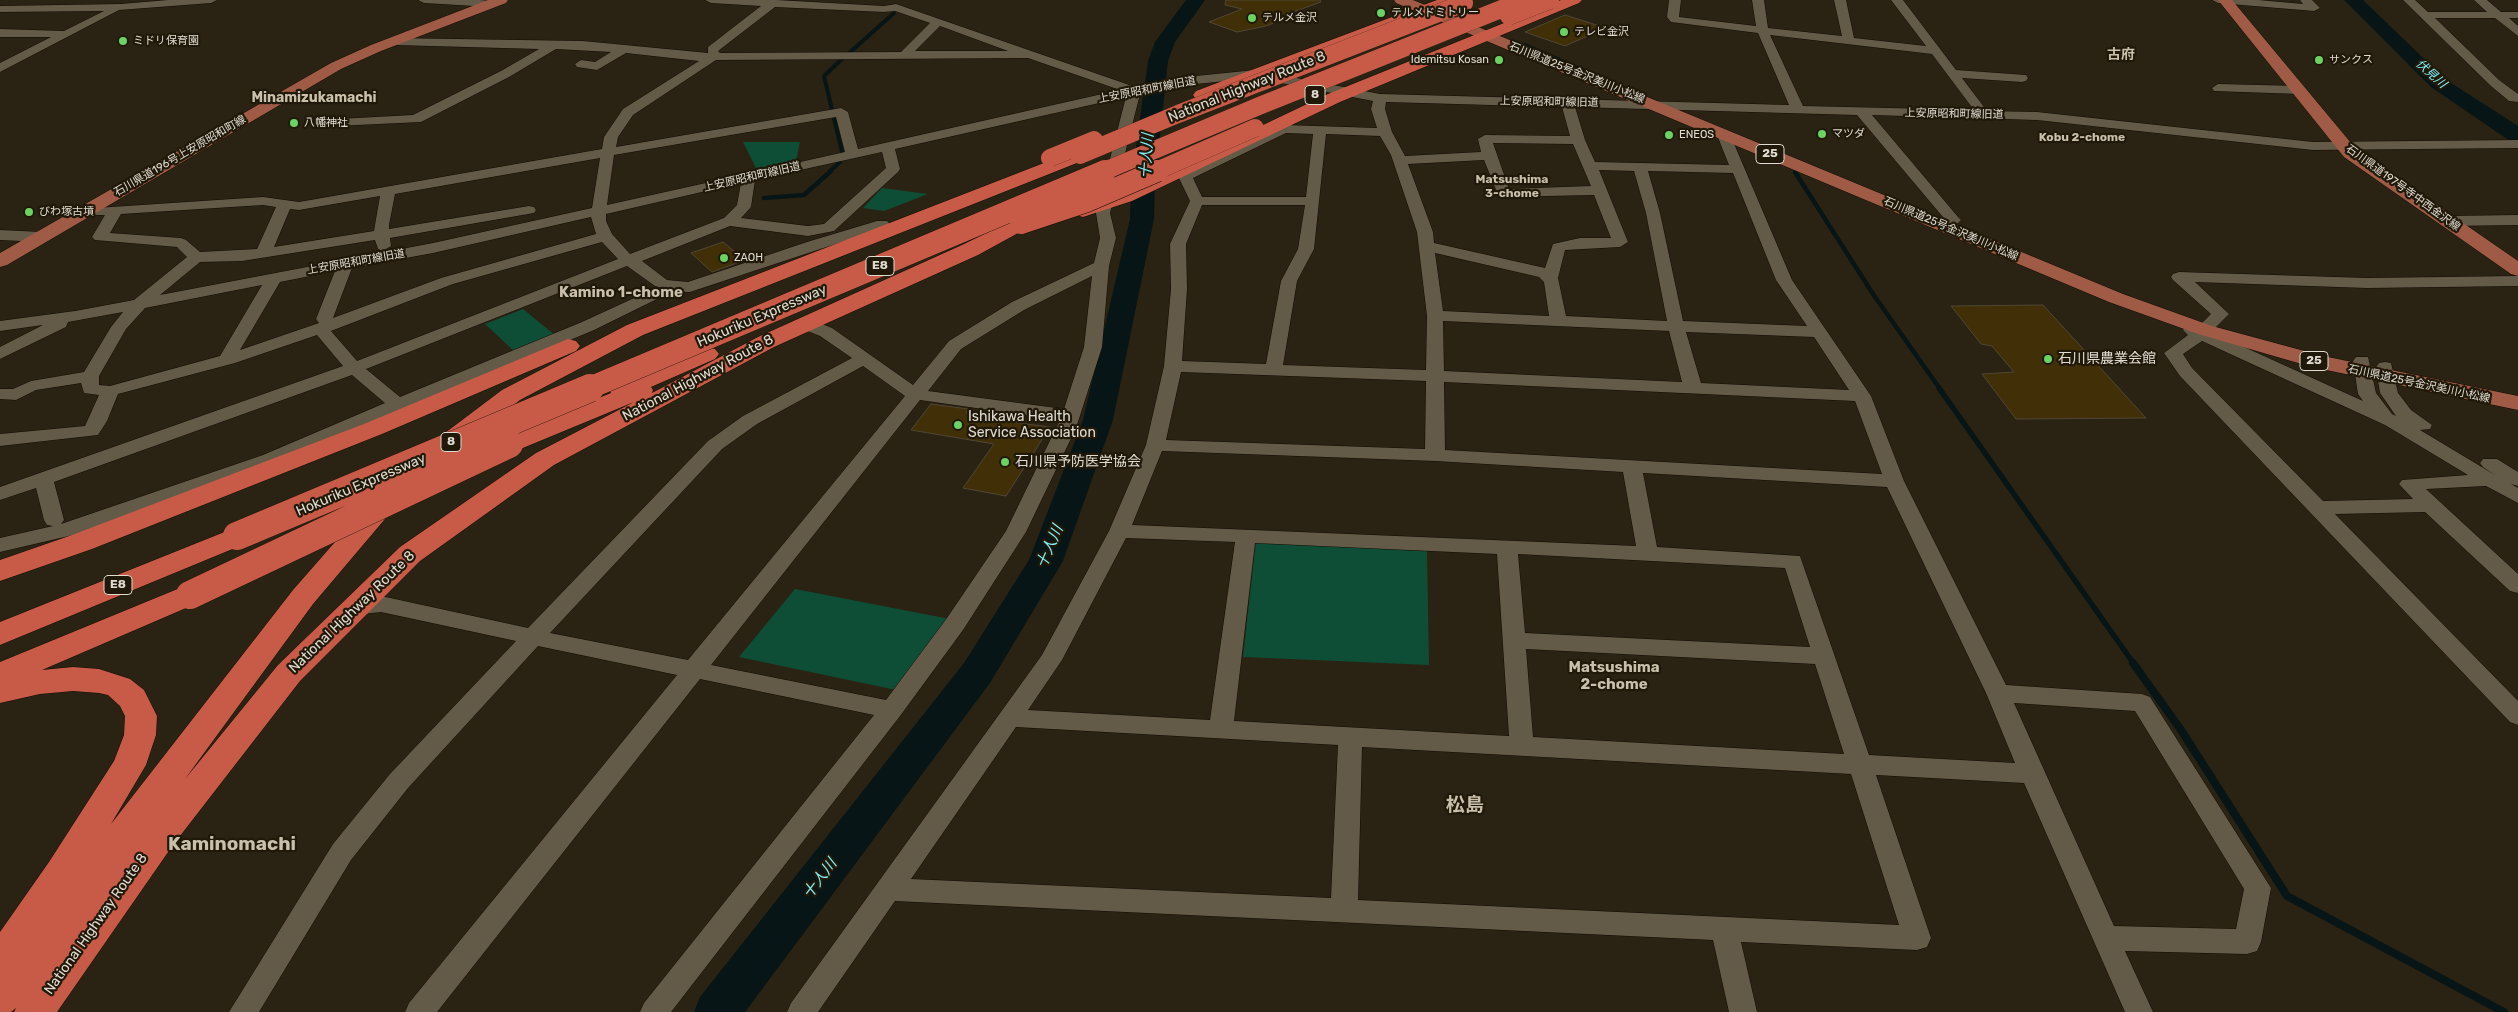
<!DOCTYPE html>
<meta charset="utf-8">
<style>
body{margin:0}
canvas{display:block;background:#2a2212}
</style>
<canvas width="2518" height="1012"></canvas>
<script>
const c = document.querySelector('canvas').getContext('2d');
c.lineJoin = 'round';
function paint(path, color) {
  c.fillStyle = color;
  c.fill(path, 'evenodd');
}
function poly(rows) {
  const path = new Path2D();
  for (const r of rows) {
    path.moveTo(r[0], r[1]);
    for (let i = 2; i < r.length; i += 2) path.lineTo(r[i], r[i + 1]);
  }
  return path;
}
function strokePath(path, color, width, dash) {
  c.strokeStyle = color;
  c.lineWidth = width;
  c.lineCap = dash ? 'butt' : 'round';
  c.setLineDash(dash || []);
  c.stroke(path);
}
function drawText(font, color, halo, rows, align = 'center') {
  c.font = font + ' Rubik,"Noto Sans JP",sans-serif';
  c.lineWidth = 4.5;
  c.setLineDash([]);
  c.textBaseline = 'middle';
  c.strokeStyle = halo;
  c.fillStyle = color;
  for (const [text, x, y, turn = 0] of rows) {
    c.save();
    c.translate(x, y);
    c.rotate((+turn || 0) * Math.PI / 180);
    c.textAlign = isNaN(turn) ? turn : align;
    if (halo) c.strokeText(text, 0, 0);
    c.fillText(text, 0, 0);
    c.restore();
  }
}
paint(poly([
 [743,142,800,142,796,161,757,170],
 [882,188,928,194,884,211,863,208],
 [523,309,556,336,515,352,485,324],
 [1256,541,1427,551,1429,665,1243,657],
 [795,589,950,619,901,691,739,657]
]), '#0e4d36');
strokePath(poly([
 [1525,45,1615,84],
 [848,54,894,13],
 [842,152,824,76,843,58],
 [829,172,840,162]
]), '#071516', 4);
strokePath(poly([
 [1795,172,1873,294,1940,389],
 [764,198,804,195,831,171]
]), '#071516', 4.5);
strokePath(poly([
 [1939,388,2134,664]
]), '#071516', 5.5);
strokePath(poly([
 [2133,663,2181,730,2287,896,2504,1012]
]), '#071516', 8);
paint(poly([
 [1186,0,1205,0,1175,42,1168,61,1155,182,1154,219,1113,420,1063,561,990,683,745,1012,694,1012,700,997,964,663,1029,560,1083,420,1130,219,1131,182,1148,61,1155,42,1186,0],
 [2344,0,2363,0,2445,79,2518,126,2518,143,2510,141,2431,87,2344,0]
]), '#071516');
const building = poly([
 [1226,0,1320,0,1321,2,1293,12,1296,14,1266,26,1237,32,1209,22,1242,9,1225,5,1226,0],
 [1565,15,1606,28,1565,46,1525,32,1565,15],
 [723,242,745,260,712,272,691,253,723,242],
 [2043,305,2146,418,2016,419,1982,374,2014,372,1992,346,1981,344,1951,306,2043,305],
 [931,404,968,409,966,413,1004,421,1050,427,1006,496,963,488,994,444,911,430,931,404]
]);
paint(building, '#413007');
strokePath(building, '#4f4635', 1);
const minor = poly([
 [168,0,217,0,211,3,119,10,0,72,0,63,51,37,0,37,0,29,64,31,104,11,0,12,0,6,121,4,168,0],
 [418,0,480,0,491,1,497,4,491,7,424,3,418,0],
 [705,0,776,0,884,6,896,4,1135,87,1186,77,1255,70,1380,94,1789,105,1758,33,1671,22,1667,17,1669,0,1681,0,1679,17,1756,26,1752,0,1764,0,1768,28,1842,36,1834,0,1846,0,1854,38,1926,46,1891,0,1903,0,1956,70,2026,75,2028,78,2026,81,2022,82,1962,78,1987,111,2037,112,2313,142,2518,140,2518,148,2313,150,2037,120,1872,115,1958,217,1961,220,1958,223,1953,225,1948,223,1857,115,1575,107,1585,140,1595,162,1729,165,1717,135,1719,132,1729,132,1792,280,1871,396,1904,481,2006,685,2142,694,2150,697,2271,888,2261,942,2257,951,2247,954,2125,951,2153,1012,2125,1012,2024,783,1876,775,1931,938,1927,947,1917,950,1741,942,1757,1012,1729,1012,1713,940,895,901,818,1012,787,1012,791,1003,1042,655,1109,531,1146,445,1164,366,1171,289,1170,244,1190,201,1178,176,1180,173,1284,125,1377,128,1371,109,1373,101,1255,78,1186,85,1140,94,1110,213,1116,238,1109,266,1102,347,1076,428,1026,532,963,630,900,716,671,1012,640,1012,644,1003,874,715,700,679,437,1012,405,1012,409,1003,677,675,538,646,408,788,351,860,259,1012,229,1012,333,844,390,774,516,641,381,612,354,615,346,612,343,607,346,602,381,596,528,628,708,441,743,416,852,358,820,336,800,328,798,324,800,320,812,320,832,328,913,385,949,341,1012,302,1094,263,1100,238,1096,213,1126,97,895,149,900,169,898,172,834,231,808,236,730,226,642,261,667,280,688,282,807,242,877,221,887,221,890,224,887,227,690,292,676,292,655,286,627,266,366,369,400,397,582,322,645,293,657,293,659,296,657,299,594,330,277,463,73,535,0,552,0,538,53,526,47,525,44,520,36,488,0,500,0,487,343,366,317,335,235,363,118,394,107,421,98,435,0,446,0,434,85,426,99,395,84,393,81,383,36,390,16,400,0,399,0,389,13,389,31,381,84,372,111,327,123,312,68,322,66,327,0,359,0,347,43,325,0,331,0,321,75,311,134,300,187,257,177,247,95,240,92,237,105,215,81,215,79,212,81,209,263,197,299,202,602,149,604,137,623,109,699,61,626,53,597,70,577,67,575,64,581,60,595,62,611,52,556,49,509,77,421,122,314,127,312,124,319,120,413,115,501,71,539,49,395,45,391,44,391,38,583,41,708,53,708,47,761,6,711,3,705,0],
 [775,7,884,12,895,11,930,23,901,52,720,53,718,51,775,7],
 [940,26,1008,51,915,51,940,26],
 [1770,35,1932,54,1974,110,1803,106,1770,35],
 [1028,58,1120,90,858,149,848,112,841,108,616,147,618,137,633,115,716,60,1028,58],
 [1386,102,1562,107,1570,136,1485,135,1478,139,1481,152,1405,156,1392,132,1385,109,1386,102],
 [836,117,845,152,607,205,614,155,836,117],
 [1286,133,1313,134,1306,197,1202,197,1193,178,1286,133],
 [1326,134,1380,136,1391,155,1417,232,1427,316,1426,370,1283,365,1297,281,1314,249,1326,134],
 [1493,143,1573,144,1591,186,1509,189,1493,143],
 [882,152,886,168,824,224,808,226,741,218,751,207,755,180,882,152],
 [600,158,592,208,433,243,160,295,200,262,242,261,375,240,378,249,383,251,391,246,390,238,534,213,536,210,534,207,529,206,389,229,389,225,395,194,600,158],
 [1484,160,1499,197,1594,195,1611,238,1580,238,1553,244,1545,268,1434,243,1433,232,1408,164,1484,160],
 [1599,170,1634,171,1646,213,1667,321,1566,316,1558,278,1565,250,1620,247,1628,242,1599,170],
 [1648,171,1733,173,1776,280,1807,326,1683,321,1660,213,1648,171],
 [741,183,737,205,724,218,630,254,612,234,606,221,606,214,741,183],
 [380,196,374,231,274,247,290,209,299,210,380,196],
 [263,205,276,207,257,249,200,252,186,240,181,238,110,233,121,214,263,205],
 [1202,205,1305,205,1298,249,1281,281,1266,364,1182,361,1187,289,1186,244,1202,205],
 [591,217,596,234,441,278,333,318,352,268,433,253,591,217],
 [602,242,618,259,357,361,331,331,453,284,602,242],
 [1435,253,1539,277,1544,282,1549,316,1443,311,1435,253],
 [335,271,316,319,319,323,240,350,280,282,335,271],
 [1092,276,1084,347,1064,409,928,391,961,349,1024,310,1092,276],
 [262,285,220,356,110,386,99,385,99,376,126,329,145,308,262,285],
 [1443,321,1669,331,1682,382,1444,371,1443,321],
 [1686,332,1814,337,1849,390,1701,383,1686,332],
 [863,366,905,396,688,660,550,633,722,449,757,424,863,366],
 [1181,372,1426,381,1425,449,1166,440,1181,372],
 [352,375,385,403,263,455,61,524,64,520,54,482,352,375],
 [1444,382,1855,401,1882,474,1445,450,1444,382],
 [920,400,1060,420,1006,531,947,618,886,700,711,665,920,400],
 [1162,451,1435,461,1623,472,1636,546,1132,525,1162,451],
 [1643,473,1887,487,1986,693,2015,763,1869,755,1800,556,1657,547,1643,473],
 [1126,538,1235,542,1210,720,1028,710,1062,660,1126,538],
 [1255,543,1497,554,1509,736,1234,721,1255,543],
 [1518,554,1785,568,1810,647,1525,633,1518,554],
 [1526,649,1815,664,1844,754,1533,737,1526,649],
 [2014,703,2135,711,2244,889,2236,929,2114,926,2014,703],
 [1016,727,1338,745,1331,898,911,879,1016,727],
 [1362,747,1851,774,1899,925,1358,900,1362,747],
 [2212,0,2258,0,2303,4,2300,0,2312,0,2320,8,2314,11,2218,3,2212,0],
 [2403,0,2415,0,2428,12,2487,12,2474,0,2487,0,2501,12,2518,12,2518,18,2509,18,2518,26,2518,36,2495,18,2435,18,2499,80,2518,94,2518,102,2509,101,2491,86,2403,0],
 [2218,84,2300,86,2306,90,2300,94,2214,91,2212,88,2218,84],
 [2518,215,2518,225,2448,226,2440,221,2448,216,2518,215],
 [0,230,42,232,50,237,42,242,0,240,0,230],
 [2179,272,2367,278,2518,276,2518,286,2367,288,2195,282,2229,314,2211,332,2363,401,2358,394,2353,361,2356,357,2368,357,2376,393,2392,414,2396,416,2380,393,2376,367,2379,363,2385,362,2391,363,2398,393,2411,410,2432,425,2430,429,2420,430,2495,475,2483,467,2480,463,2483,459,2497,459,2518,472,2518,486,2511,484,2518,488,2518,503,2486,486,2426,489,2518,574,2518,593,2510,591,2425,512,2335,514,2518,701,2518,725,2510,722,2180,376,2164,353,2188,335,2183,330,2185,326,2198,327,2211,314,2173,280,2171,277,2173,274,2179,272],
 [2202,341,2385,425,2468,475,2402,480,2399,484,2413,499,2323,501,2192,368,2183,354,2202,341]
]);
const major = poly([
 [488,0,508,0,506,3,381,51,341,69,7,265,0,267,0,253,331,63,371,45,488,0],
 [1394,0,1413,0,2123,294,2212,326,2323,356,2518,396,2518,410,2312,367,2198,334,2109,302,1396,3,1394,0],
 [2218,0,2232,0,2356,149,2518,261,2518,276,2511,274,2344,157,2218,0]
]);
const highway = poly([
 [1437,0,1459,0,1456,3,1208,99,1196,99,1193,95,1196,91,1437,0],
 [1561,0,1582,0,1579,3,1340,102,1132,201,1083,217,1076,215,1073,211,1076,207,1118,193,1154,177,1328,94,1561,0],
 [1080,149,1087,151,1090,155,1087,159,643,335,520,400,459,448,450,450,441,448,437,442,441,436,502,390,627,325,1080,149],
 [1044,205,1051,207,1054,211,1051,215,978,255,774,347,554,465,420,561,300,681,173,845,57,1012,14,1012,16,1008,11,1012,0,1012,0,932,49,862,114,761,124,735,125,716,120,706,108,695,99,693,73,691,40,694,0,703,0,662,180,588,190,585,200,588,205,595,200,602,42,670,73,667,99,669,130,679,144,690,157,716,156,735,146,765,111,824,293,590,377,494,387,491,397,494,401,500,313,604,185,779,278,665,400,547,536,453,634,402,518,450,509,452,500,450,496,444,500,438,611,393,610,391,613,386,699,349,707,347,715,349,719,354,715,359,651,387,653,390,652,393,758,337,962,245,1044,205],
 [568,339,576,341,580,346,576,351,382,434,92,549,0,581,0,560,72,535,364,424,568,339],
 [237,527,247,529,251,536,247,543,0,645,0,622,237,527]
]);
strokePath(minor, '#120b01', 1);
strokePath(major, '#120b01', 1);
strokePath(highway, '#120b01', 1);
paint(minor, '#635a48');
paint(major, '#a05b47');
paint(highway, '#c85b47');
const highwayBridgeFar2 = poly([
 [1509,16,1550,0],
 [1080,155,1178,114,1464,3],
 [1050,158,1094,140],
 [1102,172,1259,106,1524,0],
 [1154,172,1255,128]
]);
const highwayBridgeFar1 = poly([
 [1021,223,1087,201,1157,171],
 [587,389,1105,171]
]);
const highwayBridge = poly([
 [237,536,590,388],
 [190,595,509,444]
]);
strokePath(highwayBridgeFar2, '#120b01', 18, []);
strokePath(highwayBridgeFar1, '#120b01', 23, []);
strokePath(highwayBridge, '#120b01', 29, []);
strokePath(highwayBridgeFar2, '#c85b47', 18);
strokePath(highwayBridgeFar1, '#c85b47', 22);
strokePath(highwayBridge, '#c85b47', 28);
for (const [x, y, r, color] of [
 [1381,13,5,"#6bd362"],
 [1252,18,5,"#6bd362"],
 [1564,32,5,"#6bd362"],
 [123,41,5,"#6bd362"],
 [1499,60,5,"#6bd362"],
 [2319,60,5,"#6bd362"],
 [294,123,5,"#6bd362"],
 [1822,134,5,"#6bd362"],
 [1669,135,5,"#6bd362"],
 [29,212,5,"#6bd362"],
 [724,258,5,"#6bd362"],
 [2048,359,5,"#6bd362"],
 [958,425,5,"#6bd362"],
 [1005,462,5,"#6bd362"]
]) {
  const dot = new Path2D();
  dot.arc(x, y, r, 0, 2 * Math.PI);
  c.fillStyle = color;
  c.fill(dot);
  strokePath(dot, '#201909', 2);
}
drawText('11px', '#e0dbd1', '#201909', [
 ["テルメドミトリー",1391,13],
 ["テルメ金沢",1262,18],
 ["テレビ金沢",1574,32],
 ["ミドリ保育園",133,41],
 ["Idemitsu Kosan",1489,60,"right"],
 ["サンクス",2329,60],
 ["八幡神社",304,123],
 ["マツダ",1832,134],
 ["ENEOS",1679,135],
 ["びわ塚古墳",39,212],
 ["ZAOH",734,258]
], 'left');
drawText('11px', '#e0dbd1', '#201909', [
 ["石川県道25号金沢美川小松線",1577,73,22],
 ["上安原昭和町線旧道",1147,90,-11],
 ["上安原昭和町線旧道",1549,102,1],
 ["上安原昭和町線旧道",1954,114,1],
 ["石川県道196号上安原昭和町線",180,156,-30],
 ["上安原昭和町線旧道",752,177,-13],
 ["石川県道197号寺中西金沢線",2403,188,36],
 ["石川県道25号金沢美川小松線",1951,229,23],
 ["上安原昭和町線旧道",356,262,-10],
 ["石川県道25号金沢美川小松線",2419,384,12]
]);
drawText('italic 12px', '#80f0f9', '#201909', [
 ["伏見川",2431,74,42]
]);
for (const [x, y, w] of [
 [1315,95,20],
 [1770,154,28],
 [880,266,28],
 [2314,361,28],
 [451,442,20],
 [118,585,28]
]) {
  const box = new Path2D();
  box.roundRect(x - w / 2, y - 9.5, w, 19, 4);
  c.fillStyle = '#201909';
  c.fill(box);
  strokePath(box, '#e0dbd1', 1);
}
drawText('bold 12px', '#e0dbd1', null, [
 ["8",1315,95],
 ["25",1770,154],
 ["E8",880,266],
 ["25",2314,361],
 ["8",451,442],
 ["E8",118,585]
]);
drawText('bold 12px', '#c9bfab', '#201909', [
 ["Kobu 2-chome",2082,138],
 ["Matsushima",1512,180],
 ["3-chome",1512,194]
]);
drawText('bold 14px', '#c9bfab', '#201909', [
 ["古府",2121,55],
 ["Minamizukamachi",314,98]
]);
drawText('14px', '#e0dbd1', '#201909', [
 ["National Highway Route 8",1247,87,-22],
 ["Hokuriku Expressway",762,316,-23],
 ["National Highway Route 8",698,378,-28],
 ["Hokuriku Expressway",361,485,-23],
 ["National Highway Route 8",352,612,-44],
 ["National Highway Route 8",96,924,-55]
]);
drawText('14px', '#e0dbd1', '#201909', [
 ["石川県農業会館",2058,359],
 ["Ishikawa Health",968,417],
 ["Service Association",968,433],
 ["石川県予防医学協会",1015,462]
], 'left');
drawText('italic 15px', '#80f0f9', '#201909', [
 ["十人川",1147,156,-86],
 ["十人川",1050,547,-67],
 ["十人川",820,879,-53]
]);
drawText('bold 15px', '#c9bfab', '#201909', [
 ["Kamino 1-chome",621,293],
 ["Matsushima",1614,668],
 ["2-chome",1614,685]
]);
drawText('bold 19px', '#c9bfab', '#201909', [
 ["松島",1465,806],
 ["Kaminomachi",232,845]
]);
</script>
